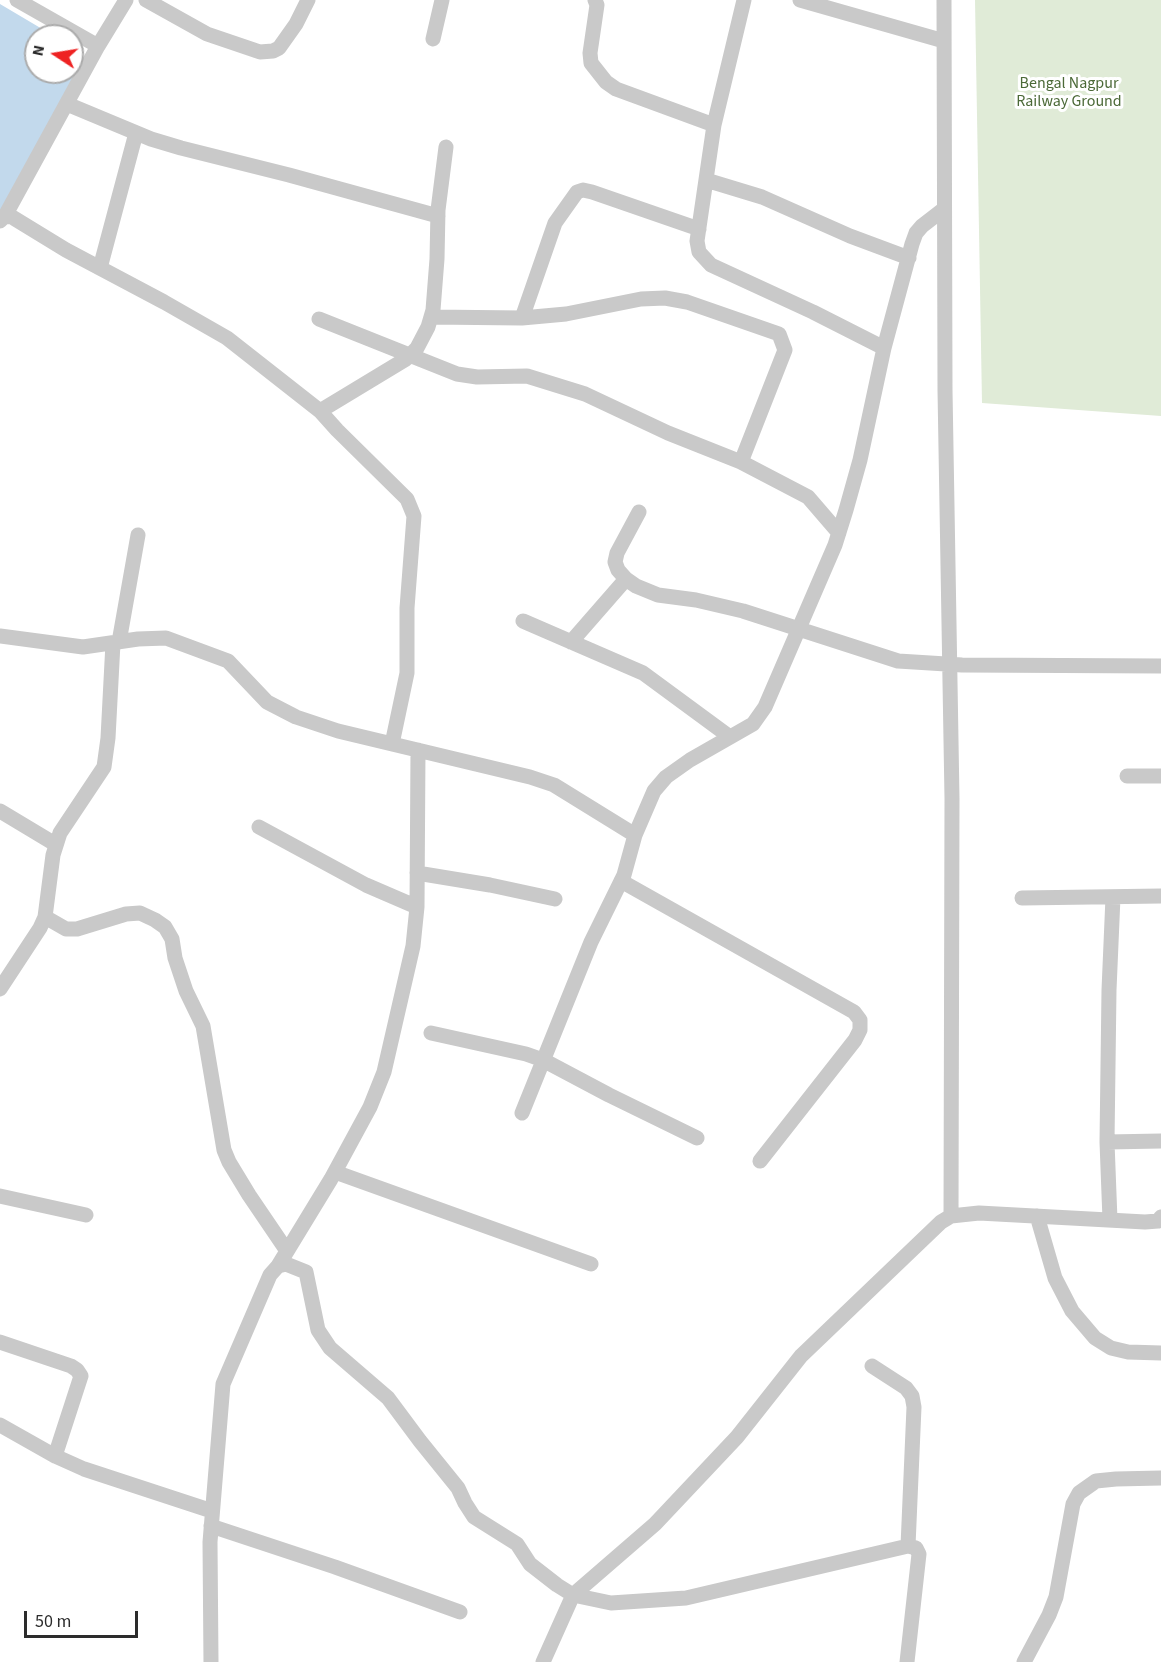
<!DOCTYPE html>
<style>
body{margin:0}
#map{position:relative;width:1161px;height:1662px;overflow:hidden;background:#fff;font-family:"Source Sans 3",sans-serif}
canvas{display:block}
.north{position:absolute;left:24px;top:24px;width:60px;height:60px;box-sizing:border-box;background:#fff;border:2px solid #ababab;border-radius:50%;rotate:282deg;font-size:16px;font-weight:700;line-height:24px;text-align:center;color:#2c2c2c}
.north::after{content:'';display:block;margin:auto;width:21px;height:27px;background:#e22;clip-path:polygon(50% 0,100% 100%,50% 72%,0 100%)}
.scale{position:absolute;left:24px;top:1611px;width:114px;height:27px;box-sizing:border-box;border:3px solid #2c2c2c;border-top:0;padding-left:8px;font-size:18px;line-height:21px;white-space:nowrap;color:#2c2c2c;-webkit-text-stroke:4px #fff;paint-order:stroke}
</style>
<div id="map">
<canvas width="1161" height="1662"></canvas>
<div class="north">N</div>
<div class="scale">50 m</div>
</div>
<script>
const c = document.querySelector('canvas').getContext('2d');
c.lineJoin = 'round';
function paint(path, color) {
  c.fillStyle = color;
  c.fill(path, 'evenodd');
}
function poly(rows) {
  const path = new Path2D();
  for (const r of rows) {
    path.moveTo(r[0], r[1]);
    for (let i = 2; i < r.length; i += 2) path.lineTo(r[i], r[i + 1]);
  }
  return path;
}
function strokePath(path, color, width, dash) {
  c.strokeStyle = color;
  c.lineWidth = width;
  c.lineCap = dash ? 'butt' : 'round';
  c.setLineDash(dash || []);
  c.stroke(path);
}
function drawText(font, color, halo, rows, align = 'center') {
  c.font = font + ' "Source Sans 3",sans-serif';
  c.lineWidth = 6;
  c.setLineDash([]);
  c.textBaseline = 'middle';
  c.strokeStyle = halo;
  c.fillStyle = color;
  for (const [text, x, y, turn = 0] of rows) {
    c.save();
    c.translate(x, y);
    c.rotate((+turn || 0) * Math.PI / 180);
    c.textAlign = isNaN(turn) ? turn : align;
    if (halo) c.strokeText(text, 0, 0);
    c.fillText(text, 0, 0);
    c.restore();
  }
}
paint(poly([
 [975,0,1161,0,1161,416,982,403]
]), '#e0ebd7');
paint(poly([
 [0,4,54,36,36,36,36,72,72,72,72,62,81,75,0,213]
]), '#c2d9ec');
strokePath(poly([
 [17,0,98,46],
 [146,0,207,34,260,52,273,51,279,48,296,24,308,0],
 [595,0,597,5,590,53,591,63,606,82,616,89,714,125],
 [744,0,714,125,697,241,699,252,711,265,813,312,884,348],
 [800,0,944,41],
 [944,0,945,390,952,798,951,1216],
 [433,39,442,0],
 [67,104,151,139,181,148,289,175,438,216],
 [706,180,762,197,850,236,909,258],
 [5,216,98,46,126,0],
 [0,221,5,216,12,217,66,250,164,302,227,338,320,411,337,430,407,499,414,516,407,608,407,673,392,744],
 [100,268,136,133],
 [431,317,522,318,566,314,641,299,665,298,687,302,779,334,785,350,741,462],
 [522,318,555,223,577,192,583,190,592,192,699,229],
 [319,319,457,374,477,377,527,376,585,394,668,433,741,462,808,497,839,533],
 [320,411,406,359,417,348,428,327,433,310,437,259,438,210,446,147],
 [639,512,617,553,615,562,618,570,626,579,636,586,658,595,696,600,743,611,898,661,962,665,1161,666],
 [523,621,643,673,730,737],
 [0,636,83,647,138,639,166,638,228,661,267,702,296,717,338,731,530,777,554,785,635,835],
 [119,642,138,535],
 [571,642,626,579],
 [1127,776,1161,776],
 [0,811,55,844],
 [259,827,366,885,417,907],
 [417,873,490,885,555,899],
 [621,881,854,1012,860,1020,860,1030,855,1040,760,1161],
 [1022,898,1161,896],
 [45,917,66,929,77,929,126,914,140,913,155,920,165,927,172,939,175,958,186,991,203,1026,224,1150,229,1162,249,1195,287,1251],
 [0,989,40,928,45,917,53,855,60,833,104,767,108,738,113,643],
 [431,1033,526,1054,543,1060,609,1095,697,1138],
 [522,1113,591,942,624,875,635,835,654,791,666,777,690,760,753,724,765,707,835,545,846,510,860,460,884,348,912,244,916,233,922,226,944,209],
 [1107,1142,1161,1141],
 [335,1172,591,1264],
 [0,1196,86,1215],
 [1037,1216,1055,1278,1072,1311,1095,1338,1111,1348,1128,1352,1161,1353],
 [1110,1220,1107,1142,1109,990,1113,897],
 [278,1266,331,1179,370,1107,384,1072,413,946,417,907,418,750],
 [0,1342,71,1366,77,1370,81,1376,55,1456],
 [872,1366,906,1388,912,1396,914,1407,908,1546],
 [0,1425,55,1456,84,1469,212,1511],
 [211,1526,335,1567,460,1612],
 [211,1662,210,1542,223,1384,270,1275,278,1266,286,1264,306,1272,318,1330,330,1348,388,1398,420,1441,458,1488,465,1503,474,1517,517,1544,530,1564,557,1585,573,1595,611,1603,686,1598,908,1546,916,1548,919,1554,907,1662],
 [543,1662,573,1595,655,1524,737,1437,801,1356,941,1222,951,1216,979,1213,1145,1222,1158,1221,1161,1217],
 [1024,1662,1049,1615,1056,1597,1073,1504,1079,1493,1096,1481,1116,1479,1161,1478]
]), '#c9c9c9', 15);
drawText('16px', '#4b6937', '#fff', [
 ["Bengal Nagpur",1069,84],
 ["Railway Ground",1069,102]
]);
</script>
